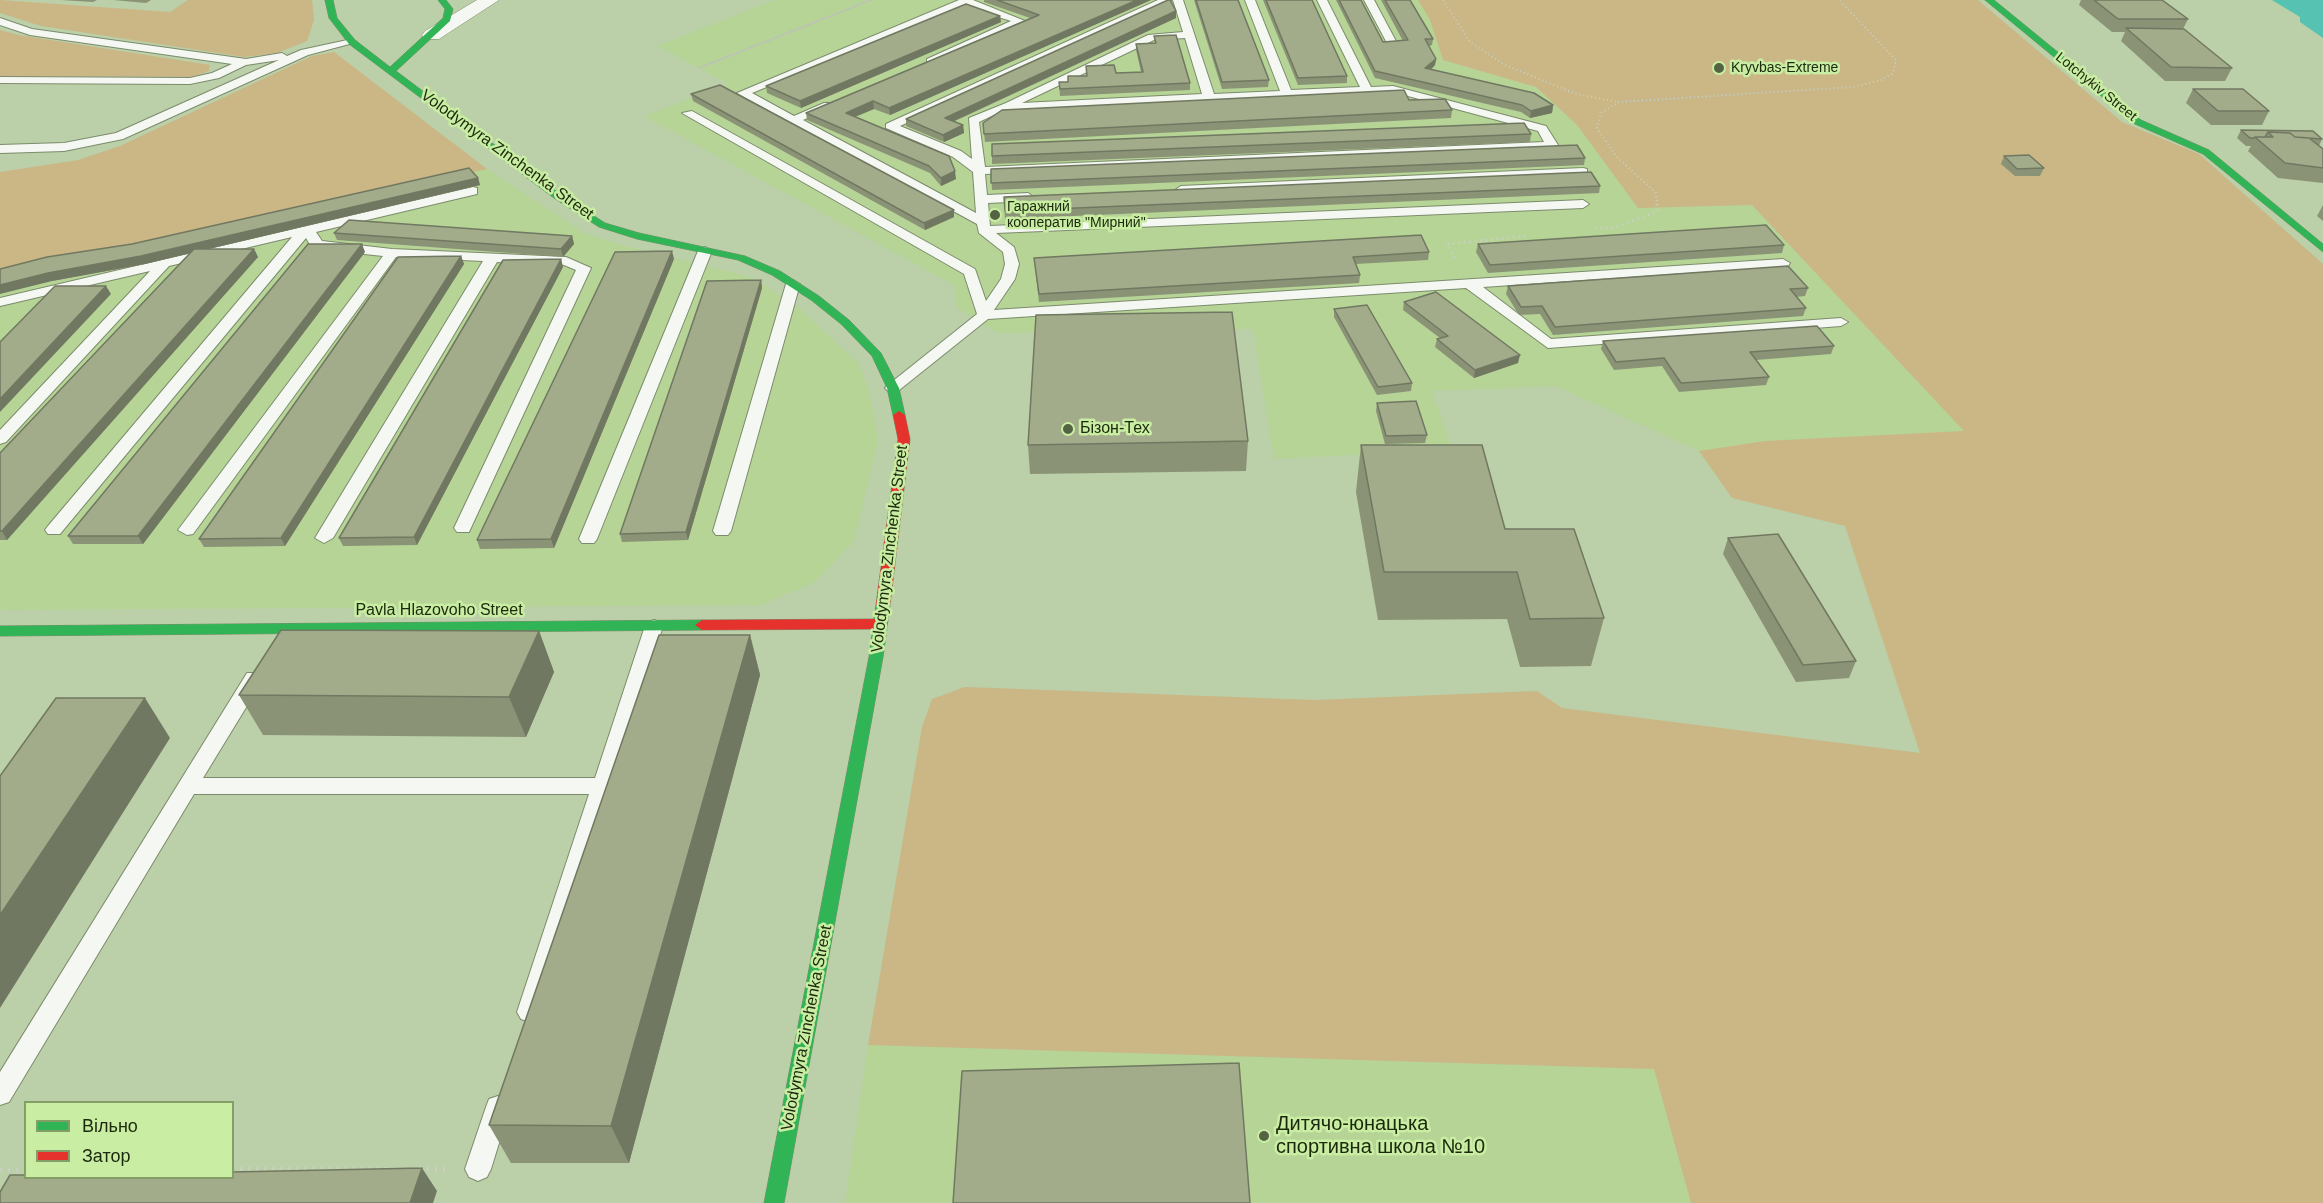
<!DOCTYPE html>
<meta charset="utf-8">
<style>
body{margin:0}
#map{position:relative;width:2323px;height:1203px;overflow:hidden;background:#bbcfa8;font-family:Helvetica,sans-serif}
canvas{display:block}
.legend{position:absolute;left:24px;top:1101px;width:210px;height:78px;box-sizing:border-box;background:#c8eda3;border:2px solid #839f67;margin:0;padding:8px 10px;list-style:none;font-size:18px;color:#1c290c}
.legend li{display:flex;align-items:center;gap:12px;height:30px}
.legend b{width:30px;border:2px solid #839f67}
</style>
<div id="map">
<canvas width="2323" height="1203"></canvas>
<ul class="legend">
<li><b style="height:8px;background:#30b455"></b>Вільно</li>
<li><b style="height:8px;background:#e5322d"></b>Затор</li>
</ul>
</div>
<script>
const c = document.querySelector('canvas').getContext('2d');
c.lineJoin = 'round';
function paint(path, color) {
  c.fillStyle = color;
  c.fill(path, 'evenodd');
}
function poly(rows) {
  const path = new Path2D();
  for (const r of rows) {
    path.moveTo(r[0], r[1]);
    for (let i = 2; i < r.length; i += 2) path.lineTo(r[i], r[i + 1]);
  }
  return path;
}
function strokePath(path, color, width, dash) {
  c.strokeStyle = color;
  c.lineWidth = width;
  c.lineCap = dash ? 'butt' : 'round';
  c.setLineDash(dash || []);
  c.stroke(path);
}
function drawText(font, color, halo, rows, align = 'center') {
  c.font = font + ' Helvetica,sans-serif';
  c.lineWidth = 5;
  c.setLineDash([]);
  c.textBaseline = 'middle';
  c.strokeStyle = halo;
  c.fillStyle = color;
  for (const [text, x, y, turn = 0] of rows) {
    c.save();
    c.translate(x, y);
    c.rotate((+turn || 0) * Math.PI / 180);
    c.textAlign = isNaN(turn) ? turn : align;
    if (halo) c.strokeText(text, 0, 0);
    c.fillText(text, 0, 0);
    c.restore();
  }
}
paint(poly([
 [775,0,1418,0,1430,20,1443,60,1536,87,1577,125,1638,208,1752,205,1965,431,1765,441,1699,451,1556,386,1432,391,1452,450,1274,459,1253,329,997,333,957,308,954,285,644,116,729,84,657,46],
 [487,169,586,234,622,245,751,277,797,306,859,364,869,392,878,440,854,541,815,582,761,605,0,610,0,275],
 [868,1045,1654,1069,1691,1203,845,1203]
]), '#b5d496');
paint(poly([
 [0,0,170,12,188,0,312,0,314,20,307,41,277,53,244,57,41,26,0,13],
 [1418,0,1978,0,2122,122,2199,154,2323,264,2323,1203,1691,1203,1654,1069,868,1045,922,727,932,699,965,687,1314,700,1537,691,1562,708,1920,753,1845,526,1732,498,1699,451,1765,441,1964,431,1752,205,1638,208,1577,125,1536,87,1443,60,1430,20],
 [0,30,19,35,210,65,209,71,192,77,0,76],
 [334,52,487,169,0,275,0,172,78,160,120,146,312,56]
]), '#cab785');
paint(poly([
 [2272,0,2323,0,2323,38,2300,22,2300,17]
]), '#55c2b2');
const lane = poly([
 [959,0,973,0,1025,21,935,63,927,63,927,59,1011,21,963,6,752,93,794,116,824,103,832,103,832,107,803,120,976,213,973,172,953,157,886,128,886,124,1158,0,1171,0,900,126,961,151,972,159,969,118,1006,103,1148,35,1183,32,1173,0,1183,0,1214,94,1280,91,1245,0,1255,0,1291,90,1360,87,1317,0,1327,0,1371,87,1393,86,1546,126,1558,145,1552,149,985,174,987,195,1028,193,1034,197,1028,201,988,203,990,226,1583,200,1589,204,1583,208,996,233,1014,247,1019,264,1015,279,994,310,1783,259,1790,263,1788,266,1483,287,1551,339,1841,318,1848,322,1841,326,1548,348,1466,288,988,319,898,391,888,391,885,388,888,385,977,314,964,274,682,113,692,111,975,269,986,301,1001,279,1005,264,1003,252,979,233,977,224,737,93,959,0],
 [1185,38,1202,94,1022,103,1154,40,1185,38],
 [1393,92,1538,131,1544,142,985,167,979,122,1004,110,1393,92],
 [1364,0,1374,0,1397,43,1396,45,1388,45,1364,0],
 [0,18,32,29,246,59,282,53,287,56,301,50,352,39,357,42,308,55,123,139,64,151,0,153,0,145,64,143,116,133,279,60,246,65,219,78,190,84,0,83,0,77,190,78,212,73,232,64,30,35,0,25,0,18],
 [1583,168,1587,169,1587,175,1181,194,1175,190,1181,186,1583,168],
 [473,187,477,188,477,194,316,232,322,241,392,249,566,257,591,268,469,532,457,532,454,528,576,270,564,265,497,262,333,538,324,543,315,538,483,261,396,257,193,534,187,535,178,530,383,256,317,249,312,248,306,238,60,534,48,534,45,530,48,526,292,237,169,266,6,442,0,444,0,430,150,271,0,306,0,298,473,187],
 [705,247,712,251,597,539,594,543,582,543,579,539,698,251,705,247],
 [793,280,800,284,731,531,728,535,716,535,713,531,786,284,793,280],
 [654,620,660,622,663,626,537,1019,529,1022,521,1019,517,1012,589,794,194,794,9,1102,0,1105,0,1072,247,673,261,673,264,678,203,778,595,778,645,626,648,622,654,620],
 [498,1096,507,1099,510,1107,491,1169,487,1177,478,1181,469,1177,465,1169,486,1107,489,1099,498,1096]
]);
const street = poly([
 [477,0,499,0,439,39,425,39,422,35,425,31,477,0]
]);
const fast = poly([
 [325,0,333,0,337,18,355,40,390,67,443,18,445,9,438,0,446,0,453,9,450,21,396,71,560,194,605,223,639,233,745,256,780,271,819,296,849,320,881,353,899,388,905,415,903,417,895,417,893,415,887,388,872,356,841,324,811,300,772,275,738,260,637,239,599,227,554,198,349,44,329,18,325,0],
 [1985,0,1994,0,2141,120,2209,150,2323,244,2323,252,2203,154,2135,124,1985,0],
 [883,600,890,605,883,657,784,1203,764,1203,869,657,876,605,883,600],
 [702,620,709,625,702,630,0,636,0,626,702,620]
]);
const jam = poly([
 [899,411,905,415,910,439,890,605,883,610,876,605,898,439,893,415,899,411],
 [879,619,886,624,879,629,702,630,695,625,702,620,879,619]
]);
strokePath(lane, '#7c8b6c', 2);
strokePath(street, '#7c8b6c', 1);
strokePath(fast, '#7c8b6c', 1);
strokePath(jam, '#7c8b6c', 1);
strokePath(poly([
 [1443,0,1470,42,1505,65,1576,94,1618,102],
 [1657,205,1656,193,1617,157,1597,128,1601,113,1619,102,1853,87,1881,80,1893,73,1896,60,1839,0]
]), '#c9d0c3', 2, [1, 3]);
strokePath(poly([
 [1595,229,1615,227,1657,212,1657,204],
 [1455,258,1447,244,1528,236]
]), '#c9d0c3', 3, [1.5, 4]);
strokePath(poly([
 [232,1169,406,1169],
 [419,1169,445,1169],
 [0,1170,26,1169]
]), '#c9d0c3', 4.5, [2, 6]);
paint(lane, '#f5f8f2');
paint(street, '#f5f8f2');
paint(fast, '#30b455');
paint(jam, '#e5322d');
strokePath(poly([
 [699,68,871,0]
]), '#bdc2b7', 1.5);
paint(poly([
 [61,0,97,0,93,2],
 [113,0,151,0,146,3],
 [984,0,1151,0,890,115,874,109,855,117,956,179,941,186,930,173,807,120,806,113,1030,18,984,2],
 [1194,0,1238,0,1269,80,1268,87,1222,89],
 [1263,0,1312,0,1347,76,1347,83,1298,85],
 [1336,0,1361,0,1383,42,1403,41,1381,0,1410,0,1433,39,1432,45,1429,46,1436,59,1435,65,1431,70,1553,105,1552,113,1530,118,1521,112,1375,78],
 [2081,0,2162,0,2188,19,2183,29,2232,68,2225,81,2165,81,2121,41,2125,32,2112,32,2079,5],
 [1176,11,1176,18,953,122,963,125,964,133,944,142,906,126,906,119],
 [1000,16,1001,22,801,108,767,93,766,86],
 [1154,36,1190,83,1190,90,1060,96,1059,82,1068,82,1068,76,1087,76,1086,66,1116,73,1141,72,1136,50,1136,44,1155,43],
 [2193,89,2269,111,2262,125,2211,125,2186,103],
 [691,94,954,217,925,230,693,101],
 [1409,100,1452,110,1451,118,985,142,983,123],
 [2241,130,2313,131,2322,139,2319,146,2323,149,2323,183,2278,178,2248,151,2251,146,2246,146,2237,138],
 [1531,134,1530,142,992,164,992,156],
 [2004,156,2044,168,2040,176,2015,176,2001,164],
 [1585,158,1584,165,992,190,991,169],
 [478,178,480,185,208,249,254,249,258,257,7,540,0,540,0,453,190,253,145,264,52,281,132,244],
 [1600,186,1599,193,1005,219,1004,197],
 [2323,205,2323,221,2317,216],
 [334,233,572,236,574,244,563,257,337,240],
 [1478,244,1784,245,1782,253,1488,273,1476,252],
 [365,252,143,544,73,544,68,536],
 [1429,252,1428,260,1356,264,1360,275,1359,283,1039,302,1034,258],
 [461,256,464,264,285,546,204,547,199,539],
 [561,259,563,267,417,545,343,546,339,538],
 [674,259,554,548,480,549,477,540],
 [761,280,762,288,688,540,622,542,620,534],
 [1508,286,1808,288,1805,296,1796,297,1806,308,1803,316,1553,335,1540,314,1519,315,1506,294],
 [1404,302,1518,363,1474,378,1435,347,1437,339,1440,338,1403,310],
 [1334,309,1412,383,1411,391,1377,395,1334,317],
 [1603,341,1834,346,1831,354,1756,360,1769,377,1766,385,1679,392,1662,366,1614,370,1601,349],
 [1377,403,1427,435,1425,443,1385,444,1376,411],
 [1248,441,1246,471,1030,474,1028,445],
 [1361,445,1505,529,1604,618,1591,666,1520,667,1507,619,1378,620,1356,492],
 [1728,538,1856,661,1849,678,1796,682,1723,554],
 [539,631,554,672,526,737,263,735,239,695],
 [750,635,760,675,629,1163,511,1163,489,1125]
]), '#8b9377');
paint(poly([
 [1137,0,1151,0,890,115,889,108],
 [1176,11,1176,18,945,125,945,118],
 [1000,16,1001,22,801,108,800,101],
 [1436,59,1435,65,1424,75,1425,68],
 [873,101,874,109,847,120,846,113],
 [1553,105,1552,113,1530,118,1531,111],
 [963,125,964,133,944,142,943,135],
 [955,171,956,179,941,186,941,178],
 [478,178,480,185,145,264,52,281,0,294,0,285,48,273],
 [954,210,954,217,925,230,924,223],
 [572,236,574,244,563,257,561,249],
 [362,244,365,252,143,544,138,536],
 [254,249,258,257,7,540,2,531],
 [672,251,674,259,554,548,551,539],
 [461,256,464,264,285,546,281,538],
 [561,259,563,267,417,545,414,537],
 [761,280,762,288,688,540,686,532],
 [106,286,111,294,0,412,0,399],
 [1520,355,1518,363,1474,378,1475,370],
 [539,631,554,672,526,737,509,697],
 [750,635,760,675,629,1163,611,1126],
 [145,698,170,738,0,1008,0,915],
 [422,1168,437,1191,433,1203,410,1203]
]), '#717861');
const building = poly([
 [997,0,1137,0,889,108,873,101,846,113,949,156,955,171,941,178,929,166,806,113,1039,15,997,0],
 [1168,0,1170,0,1176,11,945,118,963,125,943,135,906,119,1168,0],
 [1196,0,1238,0,1269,80,1222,82,1196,0],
 [1266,0,1312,0,1347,76,1298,78,1266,0],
 [1339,0,1361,0,1383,42,1408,40,1385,0,1410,0,1433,39,1425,39,1436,59,1425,68,1534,93,1553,105,1531,111,1522,105,1375,71,1339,0],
 [2094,0,2162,0,2188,19,2118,19,2094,0],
 [966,4,1000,16,800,101,766,86,966,4],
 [2126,28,2184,29,2232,68,2171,67,2126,28],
 [1176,35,1190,83,1060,89,1059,82,1068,82,1068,76,1087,76,1086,66,1114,65,1116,73,1143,72,1136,44,1156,43,1154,36,1176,35],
 [720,85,954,210,924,223,691,94,720,85],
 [2193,89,2243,89,2269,111,2218,111,2193,89],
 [1404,90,1409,100,1445,99,1452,110,984,134,983,123,1002,110,1404,90],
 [1524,123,1531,134,992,156,992,144,1524,123],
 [2241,130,2313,131,2322,139,2295,137,2290,133,2268,132,2265,137,2255,137,2254,138,2250,138,2241,130],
 [2268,132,2290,133,2295,137,2309,138,2323,149,2323,168,2285,163,2255,137,2273,137,2268,132],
 [1577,145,1585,158,991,183,991,169,1577,145],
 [2029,155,2044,168,2017,169,2004,156,2029,155],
 [469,168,478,178,141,256,48,273,0,285,0,269,47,257,132,244,469,168],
 [1591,172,1600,186,1005,211,1004,197,1591,172],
 [349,220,572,236,561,249,334,233,349,220],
 [1766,225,1784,245,1490,265,1478,244,1766,225],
 [1421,235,1429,252,1353,257,1360,275,1039,294,1034,258,1421,235],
 [308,244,362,244,138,536,68,536,308,244],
 [194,249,254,249,2,531,0,531,0,453,194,249],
 [672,251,551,539,477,540,615,252,672,251],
 [461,256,281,538,199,539,398,257,461,256],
 [561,259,414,537,339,538,503,260,561,259],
 [1788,266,1808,288,1790,289,1806,308,1555,327,1542,306,1521,307,1508,286,1788,266],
 [761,280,686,532,620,534,707,281,761,280],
 [55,286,106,286,0,399,0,342,55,286],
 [1436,292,1520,355,1475,370,1437,339,1448,336,1404,302,1436,292],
 [1367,305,1412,383,1378,387,1334,309,1367,305],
 [1232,312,1248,441,1028,445,1036,315,1232,312],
 [1817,326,1834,346,1750,352,1769,377,1681,383,1664,358,1616,362,1603,341,1817,326],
 [1416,401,1427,435,1386,436,1377,403,1416,401],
 [1361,445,1482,445,1505,529,1574,529,1604,618,1530,619,1517,572,1384,572,1361,445],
 [1778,534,1856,661,1803,665,1728,538,1778,534],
 [281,630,539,631,509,697,239,695,281,630],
 [659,635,750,635,611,1126,489,1125,659,635],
 [56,698,145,698,0,915,0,776,56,698],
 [1239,1063,1250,1203,953,1203,962,1071,1239,1063],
 [422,1168,410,1203,0,1203,0,1192,10,1175,26,1175,26,1178,232,1178,232,1172,422,1168]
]);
paint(building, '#a2ab8a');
strokePath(building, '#717861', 1.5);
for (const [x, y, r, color] of [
 [1719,68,6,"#546343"],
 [995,215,6,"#546343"],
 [1068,429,6,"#546343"],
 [1264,1136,6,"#546343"]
]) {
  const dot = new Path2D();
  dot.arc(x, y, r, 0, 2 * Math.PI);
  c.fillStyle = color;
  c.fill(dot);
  strokePath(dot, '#c8eda3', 2);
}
drawText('14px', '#1c290c', '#c8eda3', [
 ["Kryvbas-Extreme",1731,68],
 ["Гаражний",1007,207],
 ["кооператив \"Мирний\"",1007,223]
], 'left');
drawText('14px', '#1c290c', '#c8eda3', [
 ["Lotchykiv Street",2096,87,39]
]);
drawText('16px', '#1c290c', '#c8eda3', [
 ["Volodymyra Zinchenka Street",507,155,36],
 ["Volodymyra Zinchenka Street",890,549,-83],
 ["Pavla Hlazovoho Street",439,611],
 ["Volodymyra Zinchenka Street",807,1028,-79]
]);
drawText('16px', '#1c290c', '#c8eda3', [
 ["Бізон-Тех",1080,429]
], 'left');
drawText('20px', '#1c290c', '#c8eda3', [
 ["Дитячо-юнацька",1276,1124],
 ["спортивна школа №10",1276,1147]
], 'left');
</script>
